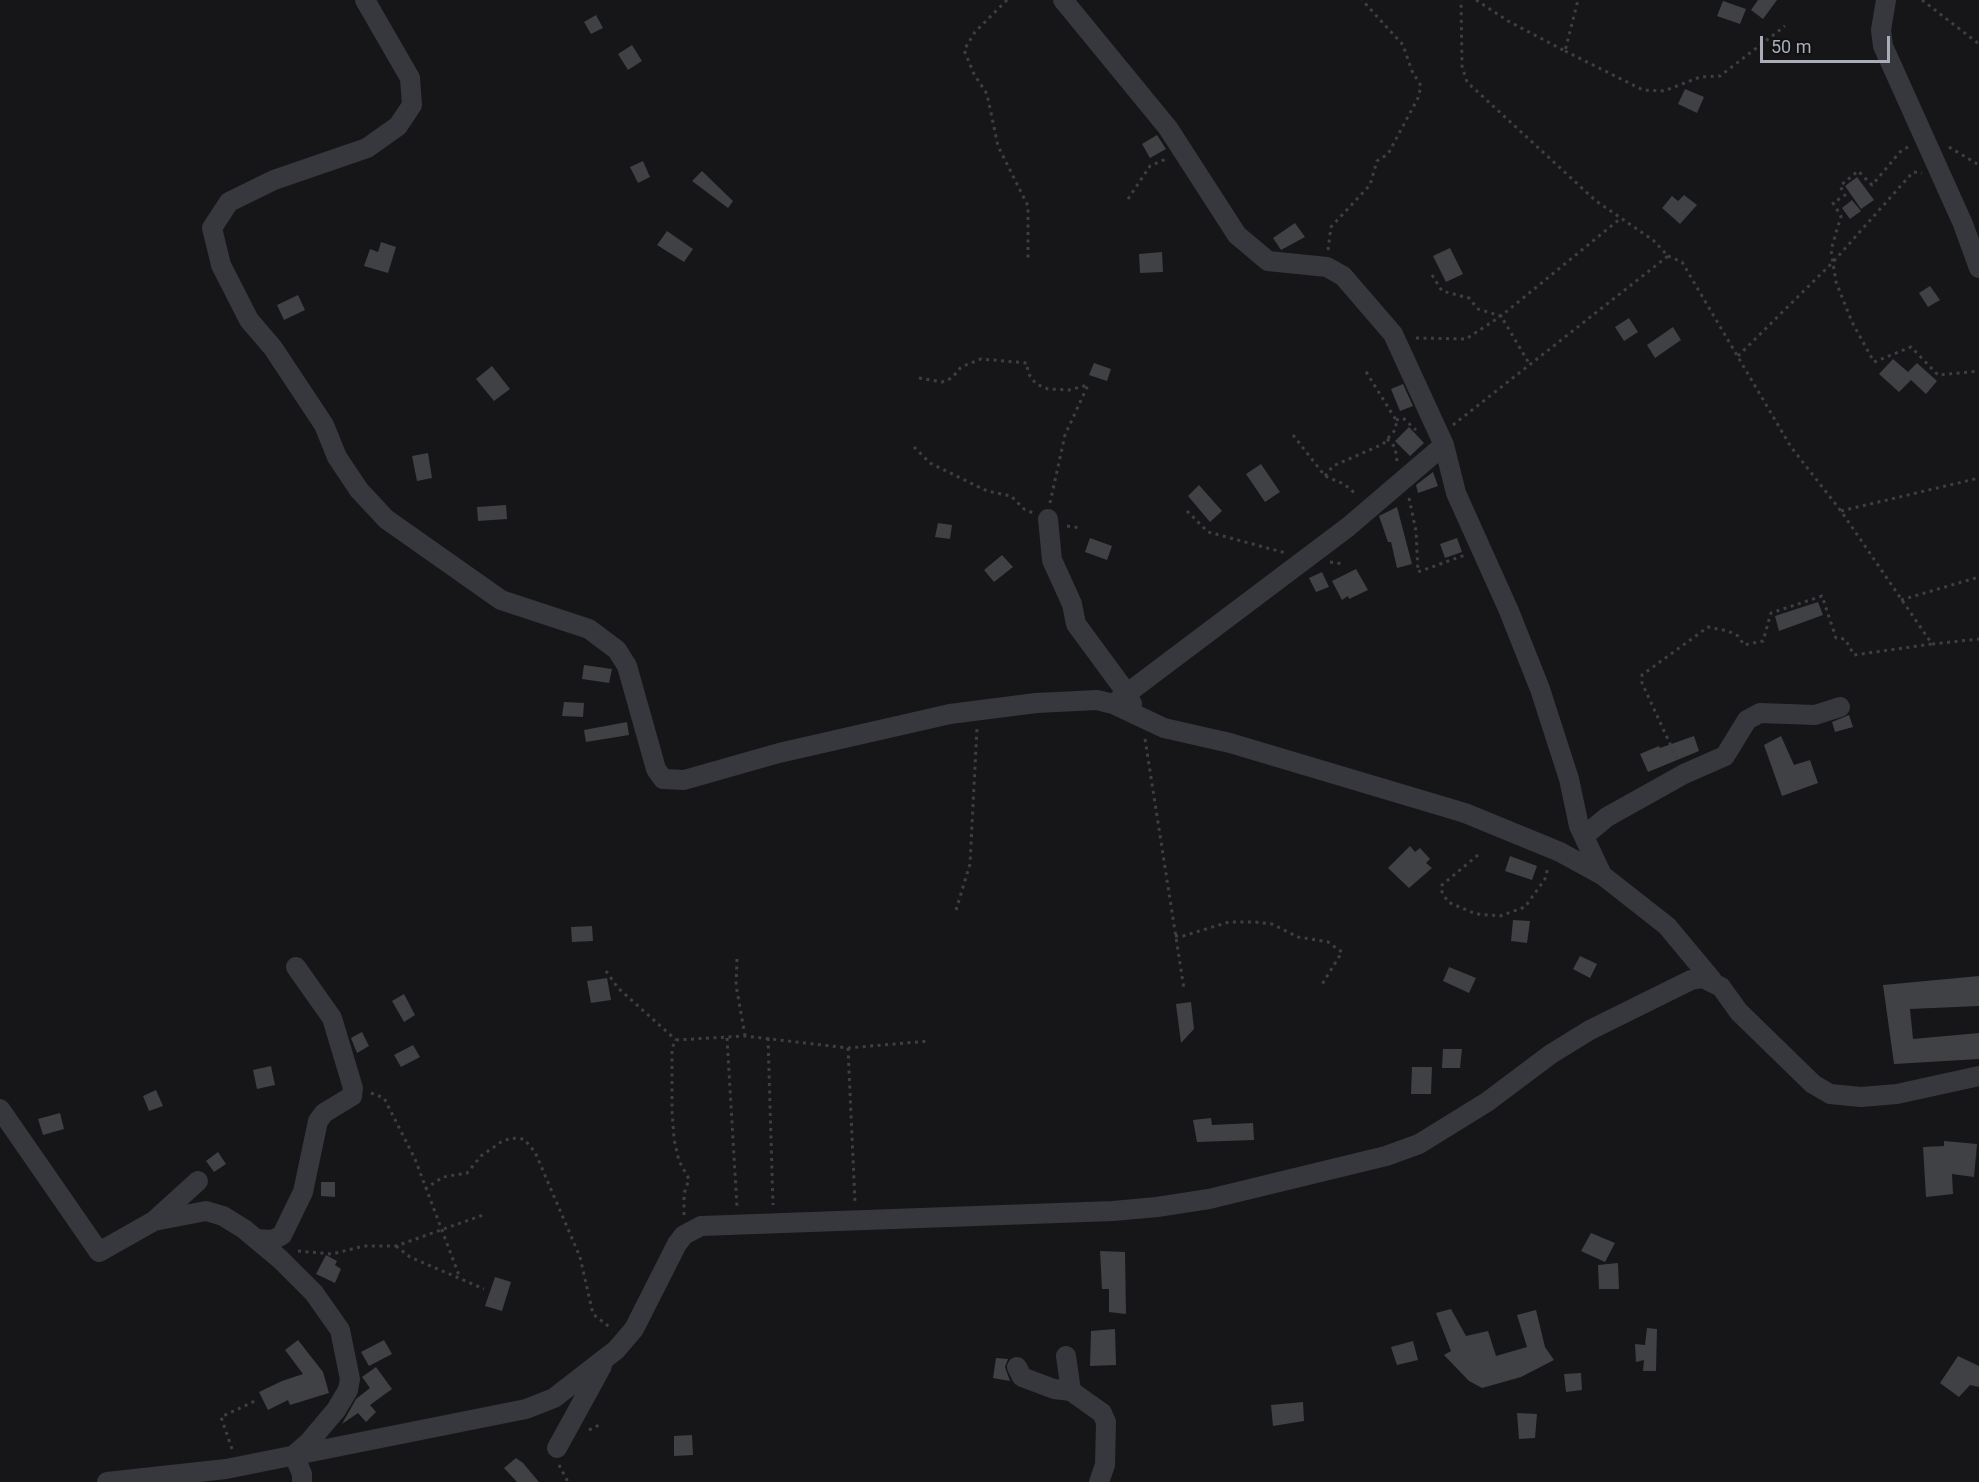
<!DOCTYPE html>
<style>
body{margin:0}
#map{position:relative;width:1979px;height:1482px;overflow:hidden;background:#161618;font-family:Roboto,sans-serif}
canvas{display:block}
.scale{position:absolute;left:1760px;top:36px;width:130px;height:27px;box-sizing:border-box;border:3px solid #a8adb8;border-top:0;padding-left:8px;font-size:18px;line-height:21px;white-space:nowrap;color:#a8adb8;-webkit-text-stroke:4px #111113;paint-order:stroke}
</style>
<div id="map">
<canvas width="1979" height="1482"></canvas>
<div class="scale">50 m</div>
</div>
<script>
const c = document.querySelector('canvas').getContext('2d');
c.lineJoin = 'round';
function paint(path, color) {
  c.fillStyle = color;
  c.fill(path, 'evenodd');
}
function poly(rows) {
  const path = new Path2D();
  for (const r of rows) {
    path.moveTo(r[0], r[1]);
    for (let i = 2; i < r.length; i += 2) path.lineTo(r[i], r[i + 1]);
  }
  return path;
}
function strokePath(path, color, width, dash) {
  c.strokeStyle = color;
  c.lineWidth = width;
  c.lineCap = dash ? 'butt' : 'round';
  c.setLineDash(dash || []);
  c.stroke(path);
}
paint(poly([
 [1758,0,1777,0,1763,19,1751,10],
 [1723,1,1746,9,1740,24,1717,16],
 [596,15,603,28,591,34,584,22],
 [632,45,642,61,628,70,618,54],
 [1685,89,1704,97,1697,113,1678,104],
 [1157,135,1166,149,1150,158,1142,144],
 [643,161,650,177,638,183,630,167],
 [702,171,733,201,728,208,692,181],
 [1857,177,1874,200,1861,209,1845,186],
 [1684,195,1697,205,1680,224,1662,208,1672,196,1678,201],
 [1852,200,1861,211,1850,219,1842,208],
 [1295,223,1305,237,1281,250,1273,238],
 [667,231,693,249,684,262,657,245],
 [381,242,396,247,388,273,364,266,370,249,378,252],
 [1450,248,1463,274,1446,282,1433,256],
 [1162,252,1163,272,1140,273,1139,254],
 [1930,286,1940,300,1928,307,1919,293],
 [298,295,305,310,284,320,277,305],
 [1629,318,1638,332,1624,341,1615,327],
 [1673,327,1681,340,1655,358,1647,345],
 [1893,359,1908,372,1917,363,1937,381,1926,394,1911,380,1899,392,1879,374],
 [1094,363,1111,369,1107,381,1089,375],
 [492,366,510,389,494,401,476,379],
 [1403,384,1413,406,1400,411,1391,389],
 [1409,427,1424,443,1410,456,1395,441],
 [428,453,432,478,417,481,412,456],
 [1261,464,1280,492,1265,502,1246,474],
 [1433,472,1438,486,1418,493,1416,485],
 [1199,485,1222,511,1210,522,1188,496],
 [506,505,507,519,478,521,477,507],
 [1397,507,1412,564,1397,568,1391,542,1388,542,1379,516],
 [938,523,952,525,950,539,935,537],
 [1090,538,1112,546,1107,560,1085,552],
 [1457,538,1462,552,1445,558,1440,544],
 [1002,555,1013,567,994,582,984,570],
 [1356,569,1368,590,1349,599,1348,596,1342,600,1332,581],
 [1322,572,1329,587,1316,592,1309,578],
 [1818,602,1823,615,1779,631,1775,616],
 [584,665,612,669,609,683,582,679],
 [564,702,584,703,583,717,562,716],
 [1849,715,1853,727,1835,732,1832,722],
 [627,722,629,735,586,742,584,730],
 [1694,736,1699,751,1648,772,1640,754,1659,746,1660,748],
 [1781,736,1794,765,1810,760,1818,783,1782,796,1764,745],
 [1410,846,1415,852,1420,848,1430,859,1426,863,1432,868,1409,888,1388,868],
 [1510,856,1537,866,1532,880,1505,871],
 [1513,920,1530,921,1527,943,1511,941],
 [592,926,593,941,572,942,571,927],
 [1580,956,1597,964,1590,978,1573,969],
 [1449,967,1476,978,1469,993,1443,981],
 [1979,976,1979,1006,1910,1009,1913,1039,1979,1033,1979,1059,1894,1064,1883,985],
 [607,978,611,1000,591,1003,587,981],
 [404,994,415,1015,404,1022,392,1001],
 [1191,1002,1194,1029,1181,1043,1176,1004],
 [362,1032,369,1046,357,1053,351,1038],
 [413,1045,420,1057,401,1067,394,1055],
 [1443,1049,1462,1049,1460,1068,1442,1068],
 [271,1066,275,1085,257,1089,253,1070],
 [1412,1067,1432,1067,1431,1094,1411,1094],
 [156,1090,163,1106,149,1111,143,1096],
 [60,1113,64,1129,43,1135,38,1119],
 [1211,1118,1212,1125,1253,1123,1254,1140,1197,1142,1193,1120],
 [1944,1141,1977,1144,1974,1177,1952,1174,1953,1194,1926,1197,1923,1147,1944,1146],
 [218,1152,226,1164,214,1172,206,1161],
 [321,1182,335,1182,335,1197,321,1196],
 [1591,1233,1615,1243,1605,1262,1581,1251],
 [1100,1251,1125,1252,1126,1314,1109,1312,1109,1289,1102,1289],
 [326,1255,337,1261,335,1265,341,1269,335,1283,316,1274],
 [1618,1263,1619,1289,1599,1289,1598,1265],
 [495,1277,511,1282,502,1311,485,1306],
 [1451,1309,1466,1336,1488,1331,1496,1356,1527,1347,1517,1315,1536,1310,1545,1347,1554,1360,1521,1377,1482,1388,1469,1381,1444,1355,1451,1351,1436,1313],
 [1647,1328,1657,1329,1656,1371,1643,1371,1644,1360,1636,1362,1635,1344,1645,1345],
 [1115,1329,1116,1365,1090,1366,1091,1331],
 [298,1340,323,1372,329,1393,290,1405,288,1400,268,1410,259,1392,282,1381,303,1374,285,1350],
 [384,1340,392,1354,369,1366,361,1352],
 [1413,1341,1418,1360,1397,1365,1391,1347],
 [1958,1356,1979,1366,1979,1387,1970,1385,1959,1397,1940,1383],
 [996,1358,1008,1359,1005,1367,1010,1381,993,1378],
 [376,1367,392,1389,370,1405,376,1412,366,1422,358,1413,342,1424,356,1399,370,1388,362,1377],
 [1581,1373,1582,1390,1566,1392,1564,1374],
 [1303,1402,1304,1421,1273,1426,1271,1405],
 [1517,1413,1537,1414,1535,1438,1519,1439],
 [692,1435,693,1455,674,1456,674,1436],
 [516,1458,523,1463,539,1482,517,1482,504,1468]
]), '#404145');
strokePath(poly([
 [1007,0,975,32,964,50,974,74,987,94,998,146,1028,206,1028,258],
 [1476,0,1508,21,1565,51,1578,0],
 [1922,0,1979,44],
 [1565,51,1643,90,1664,91,1700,77,1720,76,1785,26],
 [1908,147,1900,152,1872,185,1858,171,1840,186,1845,195,1833,203,1841,216,1831,250,1836,282,1852,322,1874,362,1911,347,1938,375,1979,371],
 [1949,147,1979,165],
 [1128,199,1150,166,1168,158],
 [1328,250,1331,227,1370,185,1377,161,1388,154,1418,98,1421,86,1412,71,1403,45,1362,0],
 [1668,256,1682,262,1791,447,1841,511,1932,644,1979,639],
 [1432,275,1442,291,1469,298,1478,309,1501,316,1530,365],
 [1416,338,1466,339,1501,316,1621,218],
 [1738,356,1833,262,1913,172,1922,173],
 [919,378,942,382,952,378,961,367,981,359,1027,363,1028,373,1036,384,1048,389,1069,390,1088,385],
 [1396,420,1403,418,1416,430],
 [1453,425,1668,256,1653,240,1596,201,1467,82,1462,66,1461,0],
 [1293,435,1325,476,1344,484,1357,495],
 [1387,439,1395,447,1397,461],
 [914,447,930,463,987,491,1011,496,1024,509,1033,513],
 [1325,476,1333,466,1383,444,1396,429,1396,420,1365,370],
 [1409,498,1416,531,1418,572,1465,555],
 [1050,503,1065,435,1088,385],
 [1187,511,1208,532,1286,553],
 [1841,511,1979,478],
 [1067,526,1080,528],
 [1330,562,1343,564],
 [1901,600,1979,577],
 [1145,739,1184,989],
 [1677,759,1642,683,1642,675,1708,627,1728,631,1738,636,1744,645,1763,641,1771,613,1822,596,1836,638,1845,639,1854,655,1932,644],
 [1478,855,1442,885,1441,890,1448,902,1476,914,1500,916,1525,907,1545,879,1548,867],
 [956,910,970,864,977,728],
 [1175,936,1183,936,1229,922,1255,922,1272,924,1298,937,1328,942,1342,952,1321,986],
 [737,959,736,985,745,1036],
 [606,971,618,988,676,1040],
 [727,1038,737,1207],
 [768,1038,773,1205],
 [848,1048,855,1202],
 [371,1093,384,1098,415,1159,460,1278],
 [425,1189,443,1177,467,1173,481,1156,501,1142,511,1138,524,1139,535,1152,580,1257,593,1314,612,1329],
 [684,1215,684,1194,689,1179,679,1161,674,1139,672,1111,672,1048,676,1040,745,1036,848,1048,929,1041],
 [396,1246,410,1257,484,1289],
 [298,1251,332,1254,364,1246,396,1246,483,1215],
 [589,1430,599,1425],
 [232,1449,221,1417,255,1401],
 [559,1465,568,1482]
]), '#3d3f44', 3, [3, 4.5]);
strokePath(poly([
 [365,0,410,78,412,105,398,126,367,148,274,180,229,202,212,228,221,265,249,320,273,348,324,425,337,457,359,490,386,519,501,600,589,629,617,650,627,666,656,769,663,779,684,780,779,753,950,714,1036,703,1097,700,1113,704,1164,728,1230,743,1465,813,1560,852,1602,875,1667,926,1712,980],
 [1063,0,1168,128,1237,235,1268,261,1327,267,1343,276,1393,334,1444,445,1456,493,1509,611,1540,689,1569,779,1579,826,1602,875],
 [1886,0,1881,30,1883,46,1963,224,1979,268],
 [1048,519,1052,560,1072,604,1076,624,1126,692,1132,704],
 [1113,704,1348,527,1444,445],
 [1584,836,1607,817,1684,774,1725,756,1747,720,1760,713,1815,715,1840,707],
 [0,1109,99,1252,154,1221,206,1211,223,1216,244,1229,280,1259,314,1293,340,1330,350,1379,348,1390,336,1410,309,1442,294,1455,302,1474,302,1482],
 [154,1221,198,1181],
 [256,1239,273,1240,282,1235,303,1192,318,1121,324,1113,352,1096,353,1088,332,1018,296,967],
 [1066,1356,1071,1391],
 [1017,1367,1022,1377,1054,1389,1071,1391,1102,1413,1106,1422,1105,1465,1099,1482],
 [557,1448,602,1366],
 [107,1482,226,1469,526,1409,554,1398,616,1350,634,1329,677,1244,684,1235,701,1226,1113,1211,1157,1207,1209,1199,1386,1156,1419,1144,1487,1102,1551,1054,1590,1030,1691,980,1703,978,1721,987,1739,1012,1813,1084,1830,1094,1861,1097,1897,1094,1979,1076]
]), '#37383d', 20);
</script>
